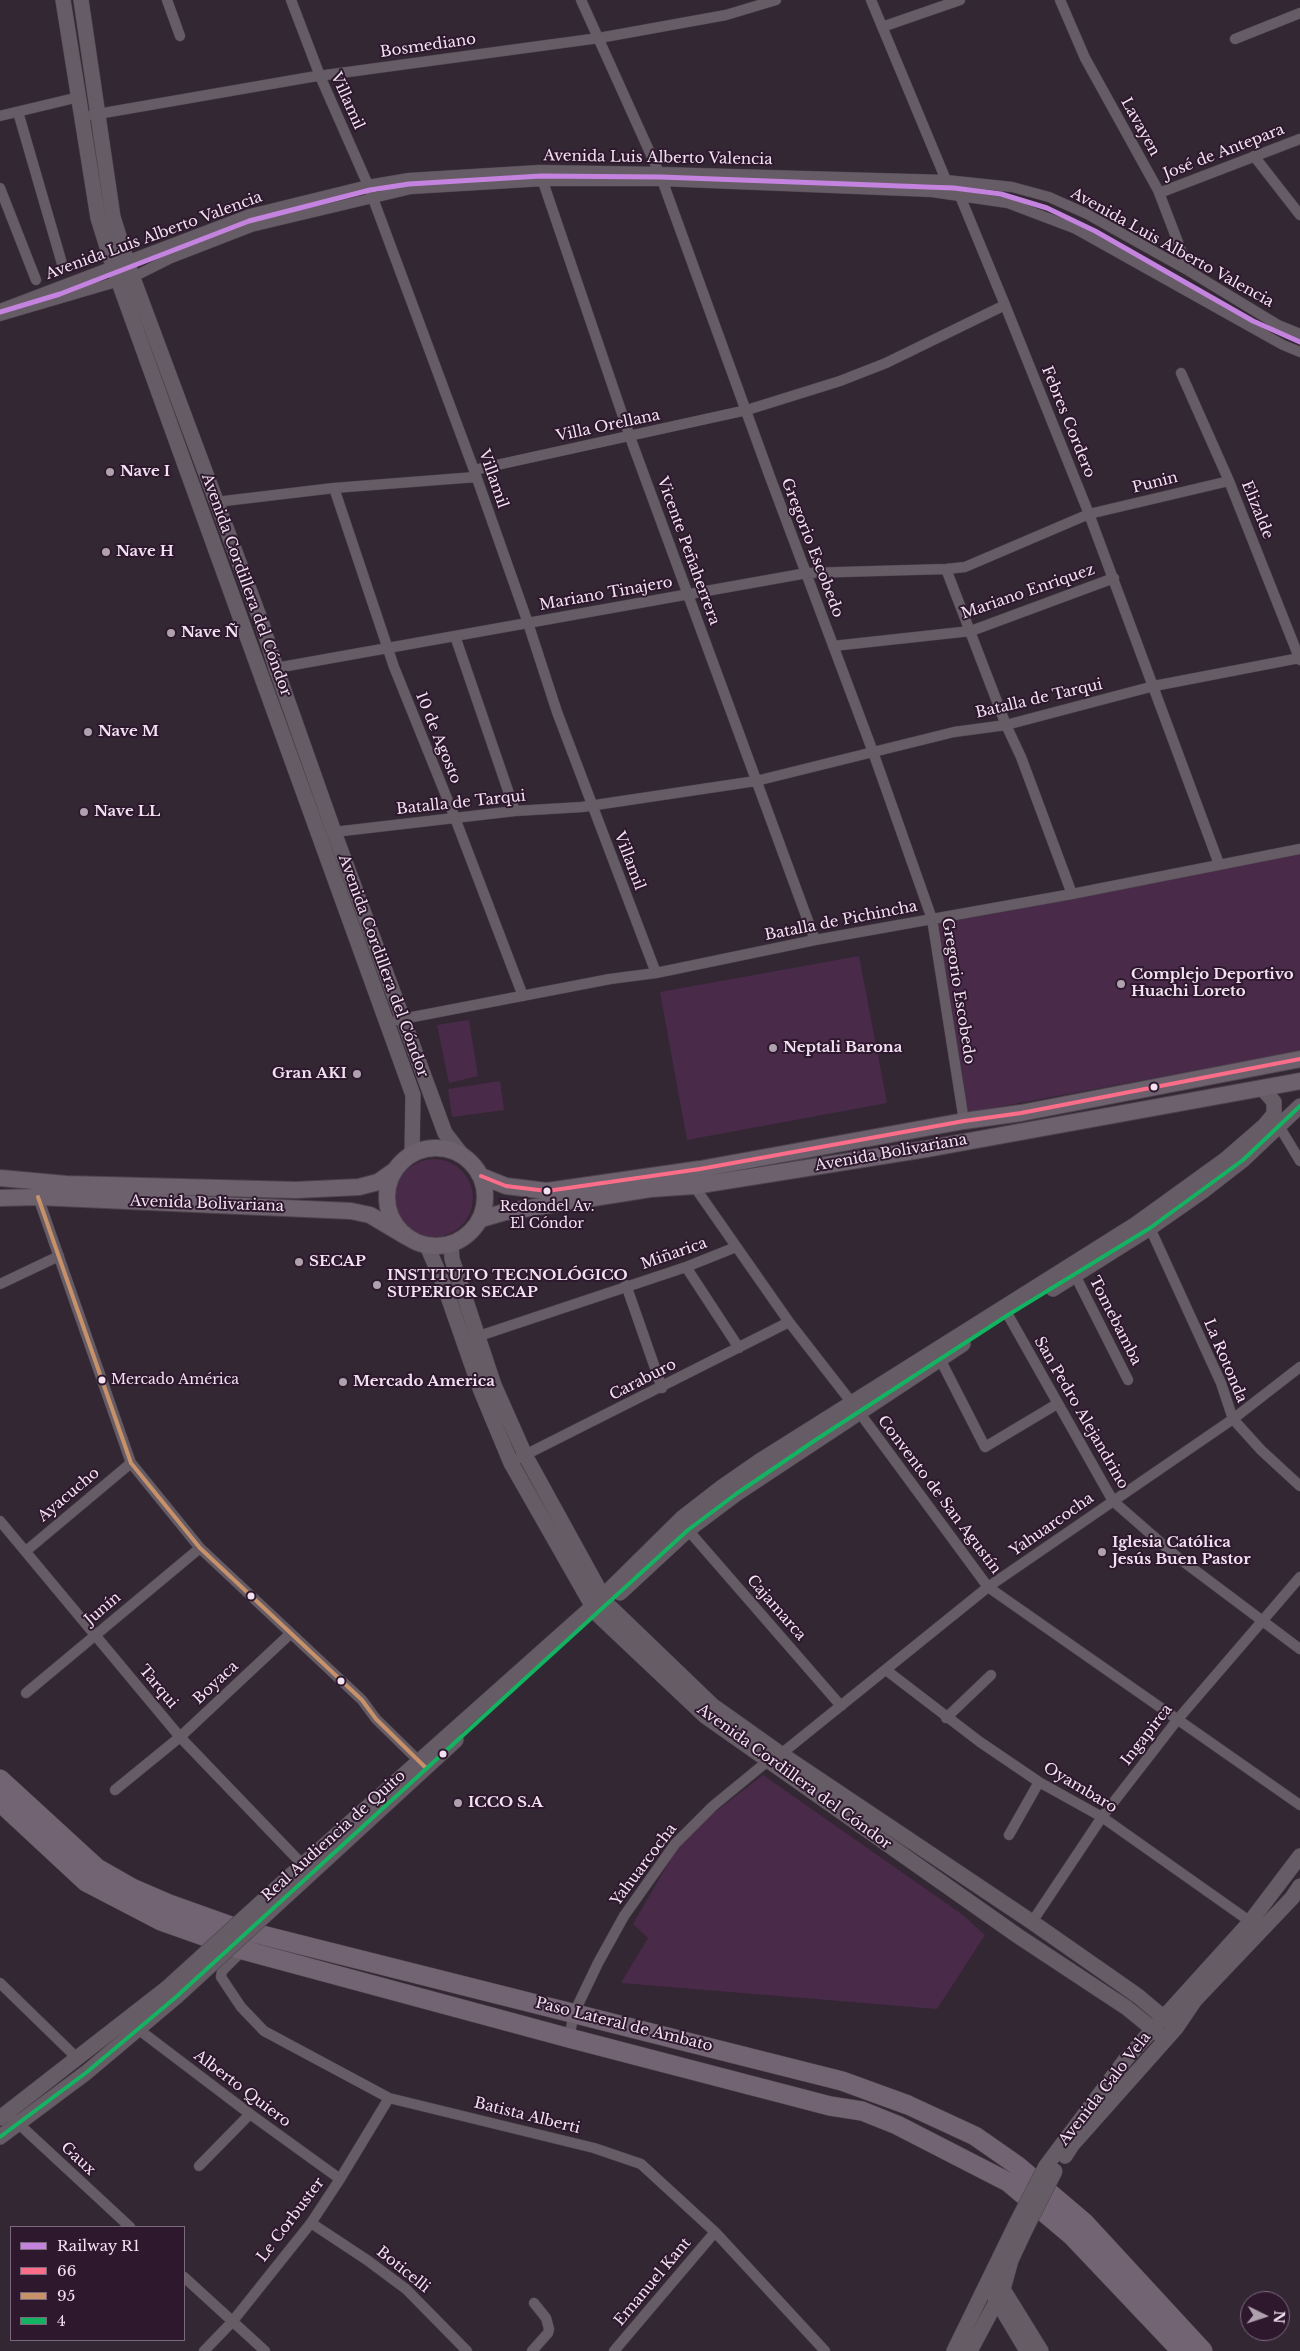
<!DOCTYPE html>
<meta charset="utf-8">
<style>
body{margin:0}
#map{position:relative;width:1300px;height:2351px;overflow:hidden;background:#332733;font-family:"Libre Baskerville",serif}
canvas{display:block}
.legend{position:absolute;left:10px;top:2226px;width:175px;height:115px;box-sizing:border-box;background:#2e182e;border:1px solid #7c697c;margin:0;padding:6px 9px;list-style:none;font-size:15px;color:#f2e2f1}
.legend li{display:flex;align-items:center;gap:10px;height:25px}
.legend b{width:25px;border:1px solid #7c697c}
.north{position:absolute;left:1240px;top:2291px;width:50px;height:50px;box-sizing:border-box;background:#2e182e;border:1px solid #7c697c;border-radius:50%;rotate:94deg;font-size:14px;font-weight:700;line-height:20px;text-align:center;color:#f2e2f1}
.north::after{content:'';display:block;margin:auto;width:18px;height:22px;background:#afa1ae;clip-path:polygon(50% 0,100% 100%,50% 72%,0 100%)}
</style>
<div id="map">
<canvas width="1300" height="2351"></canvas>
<ul class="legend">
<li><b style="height:6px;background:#c483df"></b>Railway R1</li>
<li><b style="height:6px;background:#fb6d88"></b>66</li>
<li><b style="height:6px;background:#c7916a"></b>95</li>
<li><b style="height:6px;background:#13b361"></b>4</li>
</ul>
<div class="north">N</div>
</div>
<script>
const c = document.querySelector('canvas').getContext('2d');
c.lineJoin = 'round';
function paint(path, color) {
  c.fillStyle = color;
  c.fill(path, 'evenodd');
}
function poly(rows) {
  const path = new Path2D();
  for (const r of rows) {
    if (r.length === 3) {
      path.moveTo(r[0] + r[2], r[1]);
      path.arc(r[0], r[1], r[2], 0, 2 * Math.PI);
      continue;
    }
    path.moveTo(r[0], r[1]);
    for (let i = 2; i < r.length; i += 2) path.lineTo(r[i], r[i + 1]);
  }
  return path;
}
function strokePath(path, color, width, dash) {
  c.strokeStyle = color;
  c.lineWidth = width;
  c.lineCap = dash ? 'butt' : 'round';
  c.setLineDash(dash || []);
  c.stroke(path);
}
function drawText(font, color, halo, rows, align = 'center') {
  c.font = font + ' "Libre Baskerville",serif';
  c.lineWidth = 4;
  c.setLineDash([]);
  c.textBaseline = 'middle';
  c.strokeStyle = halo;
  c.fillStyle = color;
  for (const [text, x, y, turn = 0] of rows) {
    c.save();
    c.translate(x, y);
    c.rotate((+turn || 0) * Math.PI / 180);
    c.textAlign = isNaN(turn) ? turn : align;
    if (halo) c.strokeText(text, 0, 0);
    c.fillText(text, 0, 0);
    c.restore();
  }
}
paint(poly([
 [1300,849,1300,1051,960,1114,932,917],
 [859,956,887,1103,687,1140,660,992],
 [469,1020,478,1076,449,1083,437,1025],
 [500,1081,504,1110,452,1117,448,1089],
 [434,1198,39],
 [763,1775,963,1915,985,1935,937,2009,621,1983,648,1938,633,1924,684,1836]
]), '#4a2a49');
const street = poly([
 [167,0,180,36],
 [291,0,320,76,368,185,474,470,528,623,557,712,656,973],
 [581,0,661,177,770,477,873,752,932,919,964,1121],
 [871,0,946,180,960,196,1005,305,1089,514,1219,864],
 [1060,0,1085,58,1158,190,1189,271],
 [882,27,960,0],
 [1235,39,1300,13],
 [18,112,63,267],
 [92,115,311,77,599,38,726,15,776,0],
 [0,116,79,97],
 [1254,156,1300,215],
 [541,176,630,437,815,940],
 [0,188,36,280],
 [1159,193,1300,139],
 [0,309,250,214,368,185,409,178,540,170,659,172,946,180,1012,187,1049,197,1087,214,1189,271,1278,325,1300,334],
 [0,316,133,277,171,258,251,227,411,189,544,181,661,181,932,192,1008,203,1074,228,1283,345,1300,352],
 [1181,373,1229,481,1300,660],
 [474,470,747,410,840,381,886,363,1005,305],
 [334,488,394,667,455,818,523,996],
 [216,502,334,488,476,477],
 [946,569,1006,725,1021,757,1072,894],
 [455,636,515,811],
 [833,646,971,631,1114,578],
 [276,668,807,573,946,569,965,567,1089,514,1229,481],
 [334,832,515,811,582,807,756,781,954,732,1006,725,1154,686,1300,658],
 [397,1020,610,979,656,973,815,940,1072,894,1300,849],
 [1274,1122,1279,1126,1300,1161],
 [694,1186,789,1322,859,1412,988,1587,1300,1805],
 [38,1197,131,1463,200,1548,362,1700,376,1719,422,1764],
 [1150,1228,1221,1383,1233,1419,1261,1450,1300,1486],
 [686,1267,739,1348],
 [1075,1275,1128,1380],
 [0,1284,59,1256],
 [626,1285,662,1388],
 [1008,1315,1113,1501,1176,1556,1300,1649],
 [479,1336,686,1267,736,1247],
 [940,1359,985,1447,1057,1404],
 [519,1458,789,1322],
 [0,1521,180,1737,302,1864],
 [688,1530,841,1706],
 [26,1551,131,1463],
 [886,1670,980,1742,1039,1782,1102,1817,1255,1925],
 [26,1693,200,1548],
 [946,1718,991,1675],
 [781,1754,988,1587,1233,1419,1300,1367],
 [115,1790,180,1737,290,1634],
 [1009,1835,1039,1782],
 [1032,1922,1102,1817,1178,1719,1300,1577],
 [243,1950,222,1971,221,1977,241,2007,264,2031,389,2098,594,2148,641,2164,715,2232,825,2351],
 [0,1983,76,2057],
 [134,2026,250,2114,340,2179],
 [569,2038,574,2013,598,1963,624,1916,675,1844,713,1806,769,1760],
 [7,2113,130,2227],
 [199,2166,250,2114],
 [311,2223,367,2260,406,2289,467,2351],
 [184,2277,265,2351],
 [204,2351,232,2322,311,2223,340,2179,389,2098],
 [532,2351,548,2333,549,2329,546,2318,534,2303],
 [614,2351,715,2232]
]);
const secondary = poly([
 [63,0,98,218,113,266,413,1095,412,1154],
 [81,0,113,217,127,262,262,624,276,668,334,832,445,1133,462,1155],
 [451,1244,452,1259,494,1385,525,1455,607,1604,712,1705,781,1754,1032,1922,1138,1996,1176,2028],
 [427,1246,444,1285,481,1391,511,1463,597,1614,705,1716,1018,1936,1127,2008,1165,2039],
 [1053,1289,1150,1228,1203,1191,1243,1160,1300,1106],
 [620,1593,688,1530,736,1494,963,1344],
 [289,1877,592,1607,682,1518,722,1487,761,1460,1136,1224,1226,1159,1264,1126,1274,1114,1274,1102,1263,1089],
 [296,1887,456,1740],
 [0,2118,167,1988],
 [0,2137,87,2072,176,1997],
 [1065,2156,1072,2145,1176,2028,1195,2000,1292,1898,1300,1886],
 [1046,2166,1126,2059,1250,1922,1300,1856],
 [999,2283,1041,2351],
 [993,2294,1027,2351],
 [954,2351,1016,2224],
 [970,2351,1003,2289,1011,2260,1027,2226]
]);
const primary = poly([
 [436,1197,49],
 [481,1176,506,1186,547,1191,700,1169,964,1121,1021,1113,1300,1059],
 [0,1178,66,1184,296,1190,359,1187,378,1182,395,1170],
 [0,1198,38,1197,351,1211,370,1215,407,1237],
 [481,1219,505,1212,650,1189,694,1186,926,1149,1300,1081]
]);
const highway = poly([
 [0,1779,97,1868,132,1888,169,1904,242,1930,842,2081,908,2105,975,2136,1018,2166,1084,2222,1203,2351],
 [0,1802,86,1882,161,1921,243,1950,569,2038,830,2106,862,2111,897,2125,1008,2182,1072,2236,1181,2351]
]);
strokePath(street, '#4d434d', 11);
strokePath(secondary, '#4d434d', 16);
strokePath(primary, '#4d434d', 18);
strokePath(highway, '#4d434d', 20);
strokePath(street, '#665c65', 10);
strokePath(secondary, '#665c65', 15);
strokePath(primary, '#6e616e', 16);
strokePath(highway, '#736473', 19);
const secondaryBridge = poly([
 [167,1988,289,1877],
 [176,1997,296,1887],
 [1016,2224,1046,2166],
 [1027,2226,1055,2171]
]);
strokePath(secondaryBridge, '#4d434d', 16, []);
strokePath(secondaryBridge, '#665c65', 15);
strokePath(poly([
 [481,1176,506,1186,547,1191,700,1169,964,1121,1021,1113,1300,1059]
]), '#fb6d88', 4);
strokePath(poly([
 [38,1197,131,1463,200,1548,362,1700,376,1719,426,1768]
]), '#c7916a', 4);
strokePath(poly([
 [0,2137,87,2072,176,1997,688,1530,736,1494,817,1439,1008,1315,1150,1228,1243,1160,1300,1106]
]), '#13b361', 4);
strokePath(poly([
 [0,312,60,294,249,221,370,190,409,184,541,176,661,177,954,188,1001,194,1047,208,1095,231,1253,321,1300,342]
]), '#c483df', 5);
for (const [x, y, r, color] of [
 [110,472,5,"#afa1ae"],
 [106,552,5,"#afa1ae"],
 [171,633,5,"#afa1ae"],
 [88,732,5,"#afa1ae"],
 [84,812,5,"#afa1ae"],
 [1121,984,5,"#afa1ae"],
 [773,1048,5,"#afa1ae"],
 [357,1074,5,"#afa1ae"],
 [1154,1087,4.5,"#f2e2f1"],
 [547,1191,4.5,"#f2e2f1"],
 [299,1262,5,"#afa1ae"],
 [377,1285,5,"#afa1ae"],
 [102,1380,4.5,"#f2e2f1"],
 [343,1382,5,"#afa1ae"],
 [1102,1552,5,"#afa1ae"],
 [251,1596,4.5,"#f2e2f1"],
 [341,1681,4.5,"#f2e2f1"],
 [443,1754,4.5,"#f2e2f1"],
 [458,1803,5,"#afa1ae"]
]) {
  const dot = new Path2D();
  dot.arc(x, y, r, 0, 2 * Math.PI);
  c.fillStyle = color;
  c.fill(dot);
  strokePath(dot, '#2e182e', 2);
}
drawText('14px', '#f2e2f1', '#2e182e', [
 ["Redondel Av.",547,1207],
 ["El Cóndor",547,1224],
 ["Mercado América",111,1380,"left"]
]);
drawText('15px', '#f2e2f1', '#2e182e', [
 ["Bosmediano",428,46,-8],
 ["Villamil",347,101,66],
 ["Lavayen",1140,127,61],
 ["José de Antepara",1224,152,-21],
 ["Avenida Luis Alberto Valencia",658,158,1],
 ["Avenida Luis Alberto Valencia",154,236,-20],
 ["Avenida Luis Alberto Valencia",1172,248,29],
 ["Febres Cordero",1068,422,68],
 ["Villa Orellana",608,426,-12],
 ["Villamil",493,479,71],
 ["Punin",1155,483,-14],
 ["Elizalde",1257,510,68],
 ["Gregorio Escobedo",812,548,69],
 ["Vicente Peñaherrera",688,551,70],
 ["Avenida Cordillera del Cóndor",246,585,70],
 ["Mariano Enriquez",1028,592,-19],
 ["Mariano Tinajero",606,594,-10],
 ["Batalla de Tarqui",1039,699,-13],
 ["10 de Agosto",438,738,68],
 ["Batalla de Tarqui",461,803,-6],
 ["Villamil",629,861,69],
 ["Batalla de Pichincha",841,921,-11],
 ["Avenida Cordillera del Cóndor",383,966,70],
 ["Gregorio Escobedo",958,991,81],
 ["Avenida Bolivariana",891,1153,-10],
 ["Avenida Bolivariana",207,1204,2],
 ["Miñarica",674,1254,-19],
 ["Tomebamba",1115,1321,63],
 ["La Rotonda",1225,1361,67],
 ["Caraburo",643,1380,-27],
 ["San Pedro Alejandrino",1081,1413,60],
 ["Ayacucho",69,1495,-40],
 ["Convento de San Agustín",939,1495,53],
 ["Yahuarcocha",1052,1525,-35],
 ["Cajamarca",776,1608,49],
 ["Junín",103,1609,-40],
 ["Boyaca",216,1683,-43],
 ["Tarqui",158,1687,50],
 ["Ingapirca",1147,1735,-52],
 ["Avenida Cordillera del Cóndor",794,1777,36],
 ["Oyambaro",1080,1788,31],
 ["Real Audiencia de Quito",334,1836,-42],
 ["Yahuarcocha",644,1865,-53],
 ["Paso Lateral de Ambato",624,2025,14],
 ["Alberto Quiero",242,2089,37],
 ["Avenida Galo Vela",1105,2089,-52],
 ["Batista Alberti",527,2116,14],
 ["Gaux",78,2159,43],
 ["Le Corbuster",291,2220,-53],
 ["Boticelli",403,2270,39],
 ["Emanuel Kant",653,2282,-50]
]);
drawText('bold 15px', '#f2e2f1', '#2e182e', [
 ["Nave I",120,472],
 ["Nave H",116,552],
 ["Nave Ñ",181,633],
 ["Nave M",98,732],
 ["Nave LL",94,812],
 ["Complejo Deportivo",1131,975],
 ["Huachi Loreto",1131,992],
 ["Neptali Barona",783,1048],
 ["Gran AKI",347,1074,"right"],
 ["SECAP",309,1262],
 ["INSTITUTO TECNOLÓGICO",387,1276],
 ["SUPERIOR SECAP",387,1293],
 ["Mercado America",353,1382],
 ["Iglesia Católica",1112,1543],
 ["Jesús Buen Pastor",1112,1560],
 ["ICCO S.A",468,1803]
], 'left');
</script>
